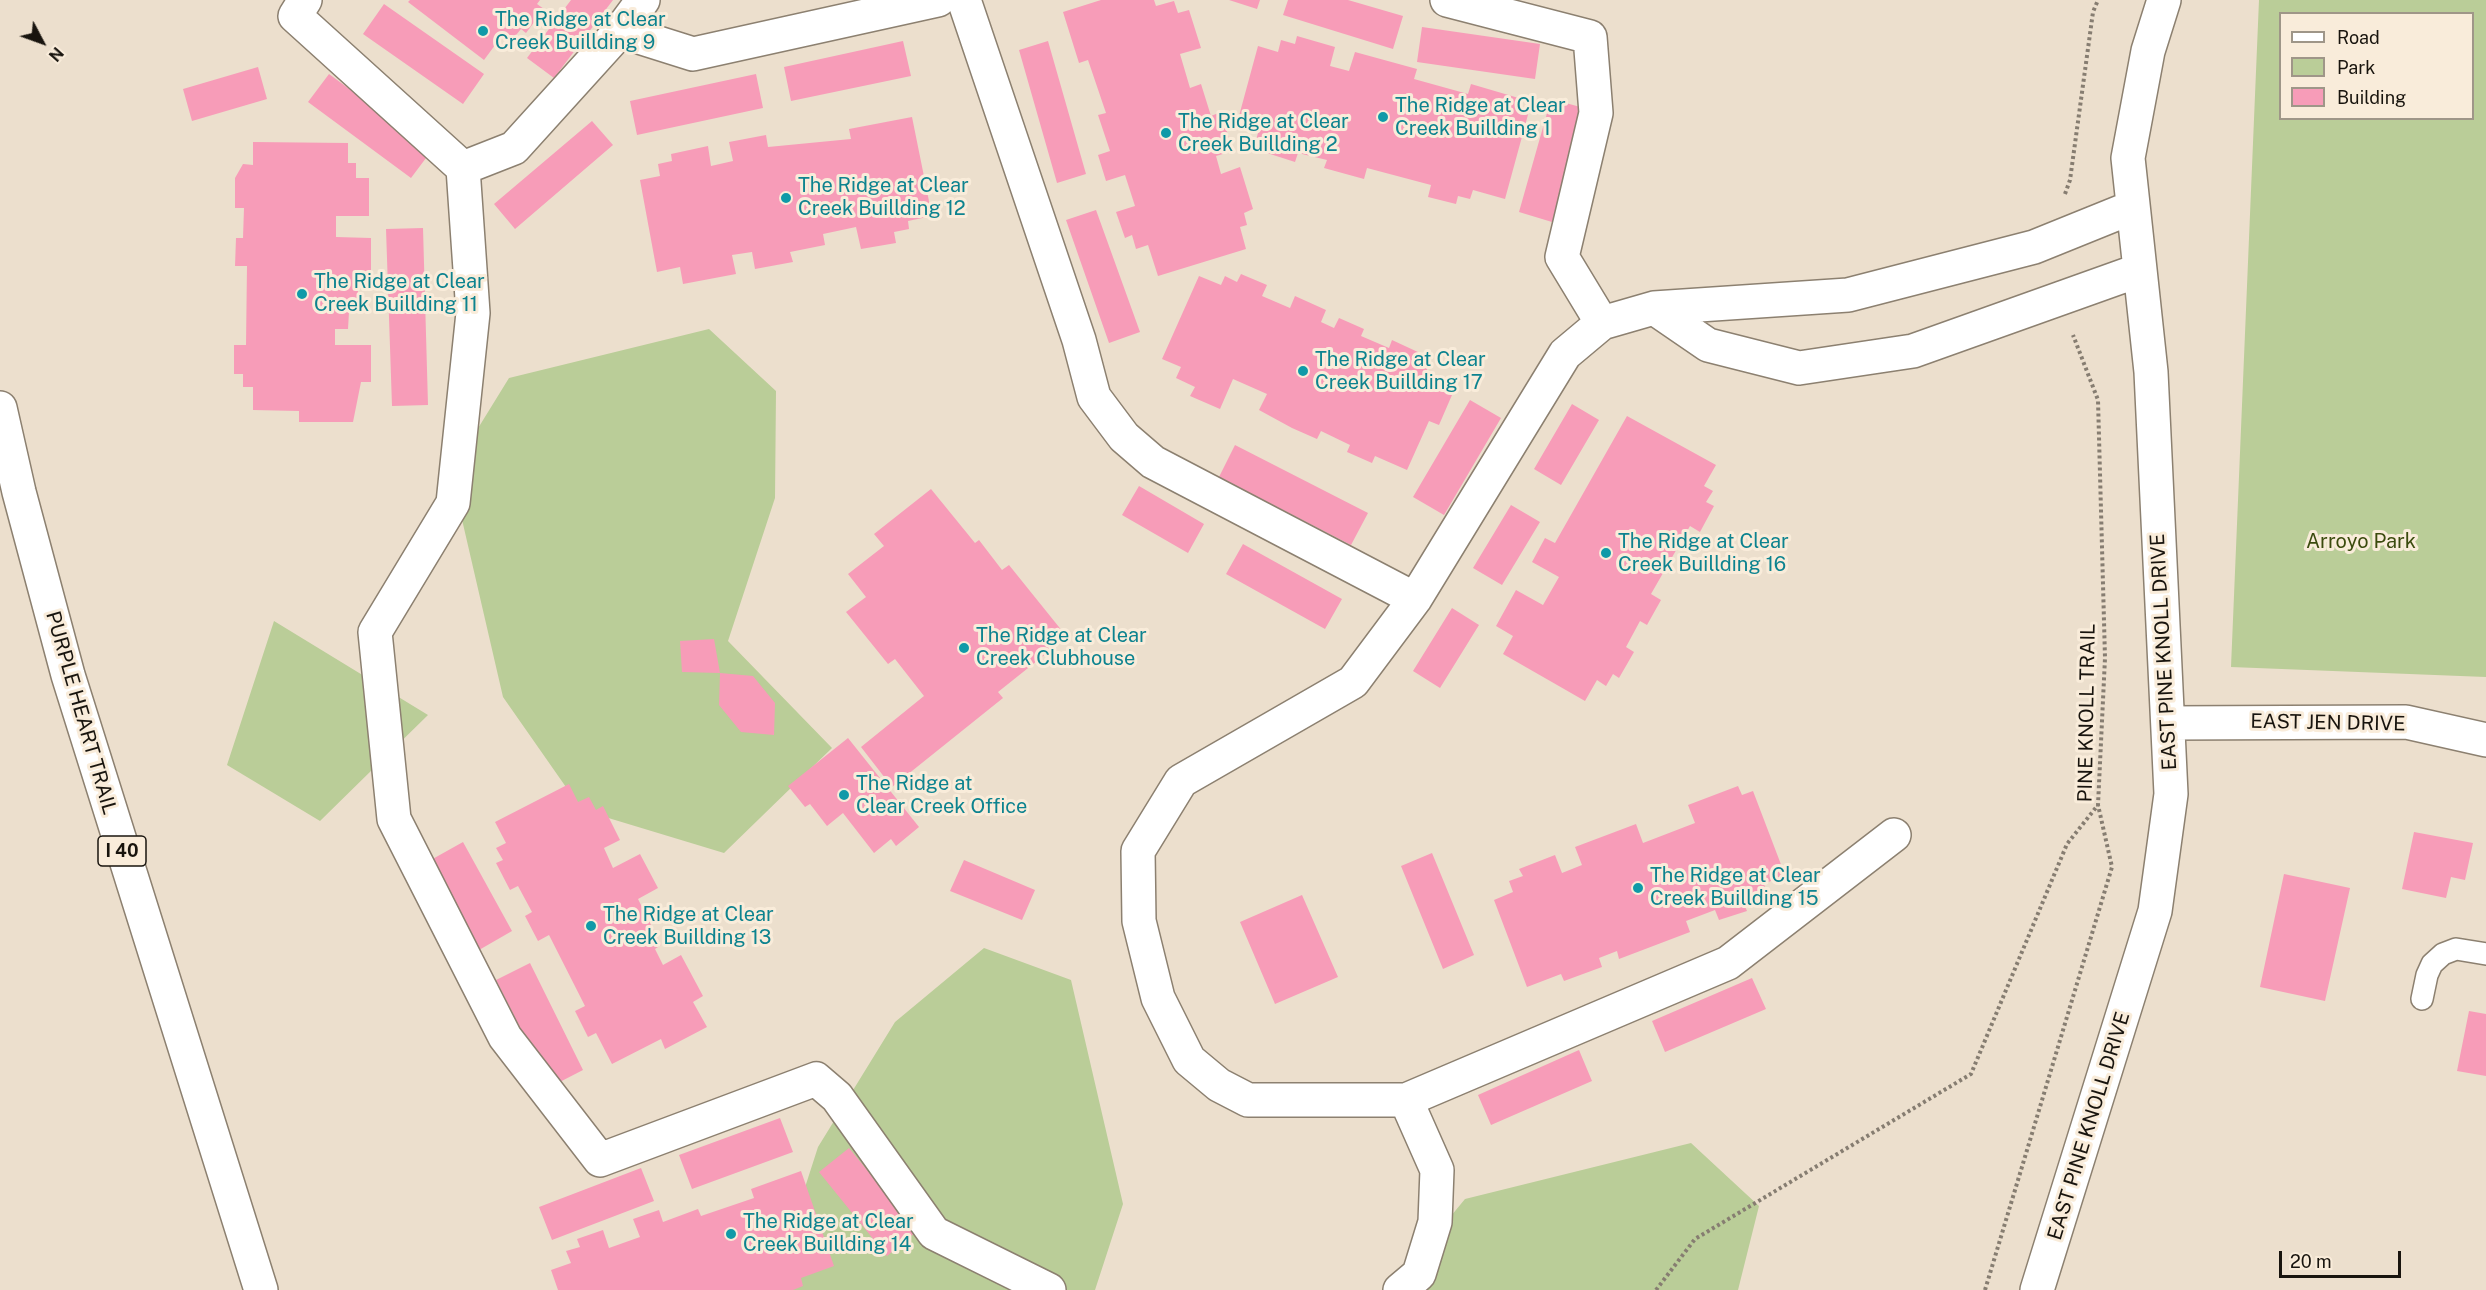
<!DOCTYPE html>
<style>
body{margin:0}
#map{position:relative;width:2486px;height:1290px;overflow:hidden;background:#ecdfcd;font-family:"Public Sans",sans-serif}
canvas{display:block}
.legend{position:absolute;left:2279px;top:12px;width:195px;height:108px;box-sizing:border-box;background:#f9ecda;border:2px solid #9f9688;margin:0;padding:8px 10px;list-style:none;font-size:18px;color:#18140e}
.legend li{display:flex;align-items:center;gap:12px;height:30px}
.legend b{width:30px;border:2px solid #9f9688}
.north{position:absolute;left:12px;top:12px;width:60px;height:60px;-webkit-text-stroke:4px #f9ecda;paint-order:stroke;rotate:131deg;font-size:16px;font-weight:700;line-height:24px;text-align:center;color:#18140e}
.north::after{content:'';display:block;margin:auto;width:21px;height:27px;background:#18140e;clip-path:polygon(50% 0,100% 100%,50% 72%,0 100%)}
.scale{position:absolute;left:2279px;top:1251px;width:122px;height:27px;box-sizing:border-box;border:3px solid #18140e;border-top:0;padding-left:8px;font-size:18px;line-height:21px;white-space:nowrap;color:#18140e;-webkit-text-stroke:4px #f9ecda;paint-order:stroke}
</style>
<div id="map">
<canvas width="2486" height="1290"></canvas>
<ul class="legend">
<li><b style="height:8px;background:#fff"></b>Road</li>
<li><b style="height:16px;background:#bacd98"></b>Park</li>
<li><b style="height:16px;background:#f79cb8"></b>Building</li>
</ul>
<div class="north">N</div>
<div class="scale">20 m</div>
</div>
<script>
const c = document.querySelector('canvas').getContext('2d');
c.lineJoin = 'round';
function paint(path, color) {
  c.fillStyle = color;
  c.fill(path, 'evenodd');
}
function poly(rows) {
  const path = new Path2D();
  for (const r of rows) {
    path.moveTo(r[0], r[1]);
    for (let i = 2; i < r.length; i += 2) path.lineTo(r[i], r[i + 1]);
  }
  return path;
}
function strokePath(path, color, width, dash) {
  c.strokeStyle = color;
  c.lineWidth = width;
  c.lineCap = dash ? 'butt' : 'round';
  c.setLineDash(dash || []);
  c.stroke(path);
}
function drawText(font, color, halo, rows, align = 'center') {
  c.font = font + ' "Public Sans",sans-serif';
  c.lineWidth = 6;
  c.setLineDash([]);
  c.textBaseline = 'middle';
  c.strokeStyle = halo;
  c.fillStyle = color;
  for (const [text, x, y, turn = 0] of rows) {
    c.save();
    c.translate(x, y);
    c.rotate((+turn || 0) * Math.PI / 180);
    c.textAlign = isNaN(turn) ? turn : align;
    if (halo) c.strokeText(text, 0, 0);
    c.fillText(text, 0, 0);
    c.restore();
  }
}
paint(poly([
 [2259,0,2486,0,2486,677,2231,667],
 [2280,14,2472,14,2472,118,2280,118],
 [709,329,776,391,775,498,728,641,832,748,724,853,582,810,503,697,451,472,509,378],
 [274,621,428,715,320,821,227,765],
 [984,948,1071,980,1123,1204,1095,1290,772,1290,818,1147,895,1022],
 [1691,1143,1759,1206,1738,1290,1390,1290,1465,1199]
]), '#bacd98');
paint(poly([
 [410,0,540,0,537,4,544,9,526,33,521,29,512,40,504,33,484,60,408,2],
 [571,0,613,0,554,78,527,58],
 [1101,0,1154,0,1156,6,1174,1,1178,13,1189,10,1201,48,1180,54,1190,88,1201,84,1211,116,1221,112,1233,151,1216,156,1221,174,1240,167,1253,209,1244,213,1247,225,1240,227,1246,249,1158,276,1148,245,1136,249,1132,235,1125,238,1116,212,1135,206,1125,175,1106,181,1098,155,1110,151,1098,115,1106,113,1088,60,1079,63,1063,12],
 [1229,0,1260,0,1257,9],
 [1288,0,1348,0,1403,16,1393,49,1283,15],
 [384,4,484,74,463,104,363,34],
 [1422,27,1540,44,1535,79,1417,62],
 [1297,36,1335,47,1330,66,1349,71,1355,52,1417,69,1414,79,1468,94,1471,84,1522,99,1520,108,1529,111,1505,199,1473,190,1470,199,1458,196,1456,204,1428,197,1431,185,1367,168,1364,179,1324,168,1327,160,1298,153,1295,162,1267,153,1268,146,1255,143,1258,133,1236,127,1258,46,1278,52,1281,40,1295,44],
 [903,41,911,76,791,101,784,67],
 [1048,41,1086,174,1057,183,1019,50],
 [258,67,267,99,192,121,183,89],
 [329,74,432,150,411,178,308,102],
 [756,74,763,108,637,135,630,101],
 [1551,99,1584,108,1552,222,1519,212],
 [912,117,932,216,908,221,909,229,894,232,896,243,861,249,856,227,823,234,825,245,790,252,793,262,755,269,752,252,732,255,736,274,683,284,680,267,657,272,640,180,660,176,658,164,672,161,671,154,708,146,711,166,733,161,729,142,766,135,768,147,851,139,849,129],
 [592,121,613,145,515,229,494,204],
 [253,142,348,143,348,163,356,163,356,178,369,178,369,216,336,216,336,237,371,238,371,275,358,275,358,312,349,312,348,329,335,329,335,345,371,345,371,382,361,382,353,422,299,422,299,411,253,410,253,387,243,387,243,374,234,374,234,345,246,345,247,266,235,266,236,238,243,238,244,208,235,208,235,178,243,164,253,165],
 [1096,210,1140,332,1109,343,1066,220],
 [423,228,428,405,392,406,386,229],
 [1241,274,1267,285,1262,296,1290,308,1295,296,1326,310,1321,322,1334,328,1339,318,1364,329,1361,336,1389,348,1392,340,1420,353,1417,359,1429,365,1425,374,1455,388,1439,425,1429,421,1407,470,1375,456,1372,463,1347,452,1350,445,1321,431,1317,439,1292,428,1259,410,1267,394,1233,379,1220,409,1190,396,1195,387,1176,378,1181,367,1162,359,1199,276,1221,285,1225,276,1237,282],
 [1470,400,1501,418,1444,515,1413,497],
 [1572,404,1599,420,1561,485,1534,469],
 [1627,416,1716,465,1704,486,1713,491,1706,502,1714,506,1700,532,1690,526,1651,594,1661,600,1647,625,1640,621,1626,647,1634,652,1619,678,1613,674,1606,686,1597,680,1585,701,1503,654,1513,636,1496,626,1516,590,1543,605,1559,577,1532,562,1545,538,1555,543],
 [1235,445,1368,513,1351,545,1219,477],
 [1139,486,1204,524,1188,553,1122,515],
 [931,489,975,543,979,540,1002,570,1009,565,1067,637,998,692,1003,698,892,787,861,747,924,696,895,659,888,664,846,612,866,597,848,574,884,546,874,534],
 [1511,505,1540,522,1502,585,1473,568],
 [1243,544,1342,599,1325,629,1226,574],
 [1452,608,1479,625,1440,688,1413,671],
 [714,639,720,673,682,672,680,641],
 [720,673,753,676,775,703,774,735,741,732,719,705],
 [848,738,919,827,896,846,891,839,874,853,843,813,827,826,810,804,805,807,788,786],
 [569,784,578,802,589,797,596,810,603,806,620,840,604,848,613,868,640,854,658,888,638,899,661,945,655,949,663,965,681,955,703,996,693,1002,707,1027,665,1049,661,1039,612,1064,596,1033,588,1037,575,1011,585,1006,549,935,538,941,525,916,532,912,518,886,510,890,496,863,503,860,496,848,506,843,495,822],
 [1738,786,1742,795,1753,791,1785,875,1764,884,1767,893,1743,902,1747,911,1719,920,1715,910,1686,921,1690,932,1619,959,1617,951,1599,958,1602,967,1564,981,1561,974,1527,987,1494,900,1513,892,1509,881,1523,876,1519,869,1555,855,1562,873,1582,865,1575,847,1636,824,1643,843,1695,823,1688,805],
 [2414,832,2473,843,2465,880,2451,877,2446,898,2402,889],
 [463,842,512,931,479,950,429,861],
 [1432,853,1474,955,1443,969,1401,866],
 [964,860,1035,890,1022,920,950,891],
 [2284,874,2350,888,2325,1001,2260,987],
 [1302,895,1338,977,1275,1004,1240,922],
 [530,963,583,1070,550,1087,496,980],
 [1752,978,1766,1009,1665,1052,1652,1021],
 [2469,1011,2486,1014,2486,1076,2457,1071],
 [1579,1050,1592,1081,1491,1125,1478,1095],
 [780,1118,793,1152,692,1189,679,1155],
 [849,1148,917,1231,887,1256,819,1172],
 [641,1168,654,1201,552,1240,539,1207],
 [801,1171,834,1266,801,1278,803,1286,793,1290,558,1290,551,1270,571,1263,566,1251,580,1247,577,1239,603,1230,609,1248,640,1237,633,1219,659,1210,663,1222,698,1209,701,1216,754,1198,751,1189]
]), '#f79cb8');
const lane = poly([
 [2422,999,2427,975,2432,964,2443,954,2456,949,2486,954]
]);
const street = poly([
 [305,0,295,16,463,168,514,148,620,31],
 [643,0,620,31,693,54,938,0],
 [964,0,1079,340,1094,397,1124,437,1153,462,1415,599],
 [1447,0,1590,37,1596,113,1562,257,1602,323],
 [463,168,473,313,453,503,375,632,394,819,505,1037,600,1160,816,1079,837,1097,934,1233,1049,1290],
 [1654,308,1708,345,1799,368,1913,351,2140,270],
 [2168,723,2406,722,2486,740],
 [1894,835,1728,963,1406,1100,1248,1100,1219,1085,1189,1060,1158,998,1139,921,1138,851,1181,781,1353,682,1415,599,1565,354,1602,323,1654,308,1848,295,2034,247,2133,207],
 [1400,1290,1419,1274,1435,1222,1437,1170,1406,1100],
 [2037,1290,2155,911,2171,794,2151,372,2128,158,2148,51,2164,0]
]);
const highway = poly([
 [0,408,19,492,68,675,261,1290]
]);
strokePath(lane, '#8c8070', 24);
strokePath(street, '#8c8070', 36);
strokePath(highway, '#8c8070', 36);
strokePath(poly([
 [2065,194,2070,180,2093,12,2098,0],
 [1656,1290,1695,1239,1971,1074,2067,844,2098,805],
 [1985,1290,2112,867,2098,805,2105,658,2098,400,2073,335]
]), '#867d71', 4, [3, 3]);
strokePath(lane, '#fff', 21);
strokePath(street, '#fff', 33);
strokePath(highway, '#fff', 33);
for (const [x, y, r, color] of [
 [483,31,6,"#0f9aa8"],
 [1383,117,6,"#0f9aa8"],
 [1166,133,6,"#0f9aa8"],
 [786,198,6,"#0f9aa8"],
 [302,294,6,"#0f9aa8"],
 [1303,371,6,"#0f9aa8"],
 [1606,553,6,"#0f9aa8"],
 [964,648,6,"#0f9aa8"],
 [844,795,6,"#0f9aa8"],
 [1638,888,6,"#0f9aa8"],
 [591,926,6,"#0f9aa8"],
 [731,1234,6,"#0f9aa8"]
]) {
  const dot = new Path2D();
  dot.arc(x, y, r, 0, 2 * Math.PI);
  c.fillStyle = color;
  c.fill(dot);
  strokePath(dot, '#f9ecda', 2);
}
for (const [x, y, w] of [
 [122,851,48]
]) {
  const box = new Path2D();
  box.roundRect(x - w / 2, y - 15, w, 30, 4.5);
  c.fillStyle = '#f9ecda';
  c.fill(box);
  strokePath(box, '#18140e', 1.5);
}
drawText('bold 18px', '#18140e', null, [
 ["I 40",122,851]
]);
drawText('20px', '#0d838f', '#f9ecda', [
 ["The Ridge at Clear",495,20],
 ["Creek Buillding 9",495,43],
 ["The Ridge at Clear",1395,106],
 ["Creek Buillding 1",1395,129],
 ["The Ridge at Clear",1178,122],
 ["Creek Buillding 2",1178,145],
 ["The Ridge at Clear",798,186],
 ["Creek Buillding 12",798,209],
 ["The Ridge at Clear",314,282],
 ["Creek Buillding 11",314,305],
 ["The Ridge at Clear",1315,360],
 ["Creek Buillding 17",1315,383],
 ["The Ridge at Clear",1618,542],
 ["Creek Buillding 16",1618,565],
 ["The Ridge at Clear",976,636],
 ["Creek Clubhouse",976,659],
 ["The Ridge at",856,784],
 ["Clear Creek Office",856,807],
 ["The Ridge at Clear",1650,876],
 ["Creek Buillding 15",1650,899],
 ["The Ridge at Clear",603,915],
 ["Creek Buillding 13",603,938],
 ["The Ridge at Clear",743,1222],
 ["Creek Buillding 14",743,1245]
], 'left');
drawText('20px', '#3b4b0e', '#f9ecda', [
 ["Arroyo Park",2361,542]
]);
drawText('20px', '#18140e', '#f9ecda', [
 ["EAST PINE KNOLL DRIVE",2164,652,-93],
 ["PURPLE HEART TRAIL",81,713,74],
 ["PINE KNOLL TRAIL",2087,713,-89],
 ["EAST JEN DRIVE",2328,723,1],
 ["EAST PINE KNOLL DRIVE",2089,1126,-73]
]);
</script>
